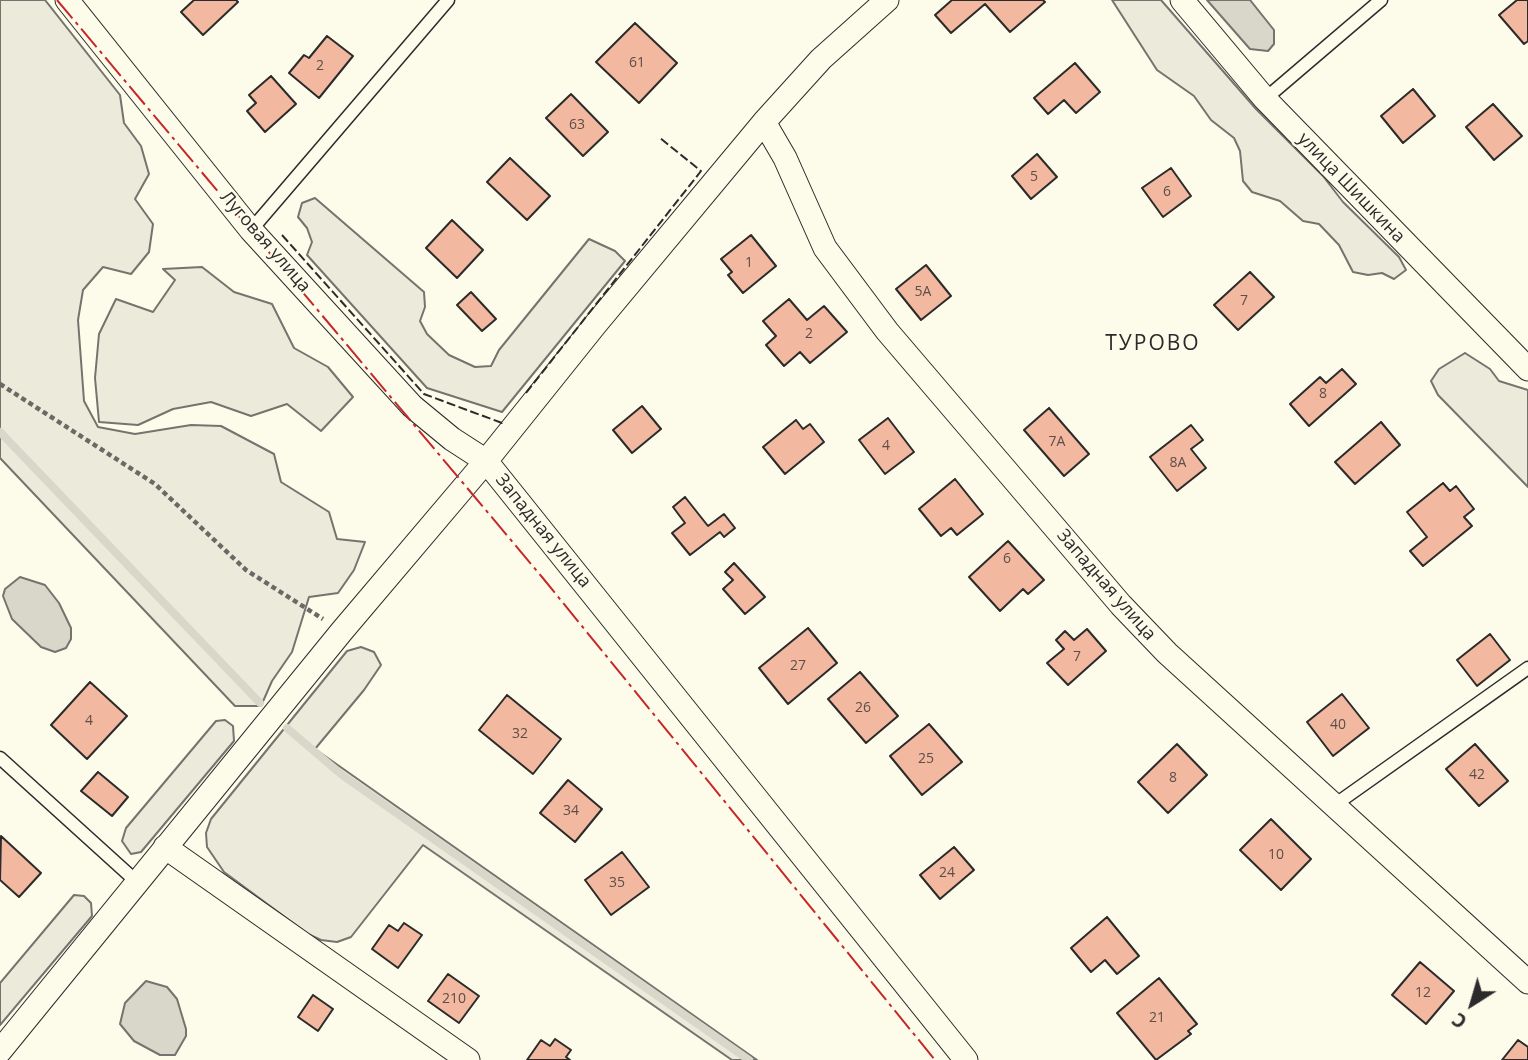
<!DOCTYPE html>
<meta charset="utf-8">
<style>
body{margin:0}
#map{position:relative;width:1528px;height:1060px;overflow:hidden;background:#fdfbea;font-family:"Open Sans",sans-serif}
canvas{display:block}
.north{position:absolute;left:1437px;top:969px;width:70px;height:70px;-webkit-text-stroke:5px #fdfbea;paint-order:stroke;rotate:217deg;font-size:19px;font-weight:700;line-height:28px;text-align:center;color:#2b2b2b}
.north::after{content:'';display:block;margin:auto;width:24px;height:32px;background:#2b2b2b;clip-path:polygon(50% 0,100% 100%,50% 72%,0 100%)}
</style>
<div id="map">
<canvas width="1528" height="1060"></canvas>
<div class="north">С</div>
</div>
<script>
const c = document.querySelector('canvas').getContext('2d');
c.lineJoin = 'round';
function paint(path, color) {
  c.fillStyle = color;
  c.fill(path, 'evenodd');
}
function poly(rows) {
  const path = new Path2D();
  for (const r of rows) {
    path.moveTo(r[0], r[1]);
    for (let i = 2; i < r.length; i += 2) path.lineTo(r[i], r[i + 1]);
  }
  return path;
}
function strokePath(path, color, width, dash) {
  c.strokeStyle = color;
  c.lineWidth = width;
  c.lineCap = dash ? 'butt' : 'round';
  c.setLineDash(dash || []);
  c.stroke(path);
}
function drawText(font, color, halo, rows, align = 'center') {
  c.font = font + ' "Open Sans",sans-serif';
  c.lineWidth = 5;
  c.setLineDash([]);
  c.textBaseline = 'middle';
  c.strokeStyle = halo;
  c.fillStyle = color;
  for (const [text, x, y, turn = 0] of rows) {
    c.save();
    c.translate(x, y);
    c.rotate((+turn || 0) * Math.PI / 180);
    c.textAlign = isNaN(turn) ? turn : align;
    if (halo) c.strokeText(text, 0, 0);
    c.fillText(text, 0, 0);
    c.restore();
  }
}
const green = poly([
 [0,0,45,0,120,95,124,123,141,146,149,174,135,199,153,224,149,252,131,274,103,267,83,290,78,320,84,401,98,427,135,434,191,425,221,426,274,454,281,482,329,512,337,539,365,542,354,570,338,593,309,597,292,652,272,681,261,706,235,706,0,458,0,0],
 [1112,0,1161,0,1256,109,1323,176,1343,202,1399,257,1406,270,1394,279,1382,273,1368,275,1353,272,1339,245,1319,224,1303,221,1280,201,1252,192,1243,181,1240,151,1234,138,1211,120,1194,96,1157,70,1112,0],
 [315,198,424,292,425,307,420,321,427,334,449,355,475,367,491,366,499,350,589,239,615,251,625,261,502,412,427,388,307,255,312,242,307,228,298,217,302,203,315,198],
 [202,267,234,292,272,304,294,348,328,367,353,397,321,431,287,404,251,416,211,402,173,409,138,425,99,422,95,378,99,334,116,299,153,312,175,280,163,269,202,267],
 [1465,353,1490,369,1499,381,1528,390,1528,487,1438,395,1431,381,1439,369,1465,353],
 [361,647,374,652,381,665,364,690,315,749,757,1060,732,1060,423,845,351,937,337,942,321,940,308,934,224,872,207,847,206,833,211,819,347,651,361,647],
 [225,720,233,726,234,741,141,852,131,854,122,841,126,828,216,721,225,720],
 [74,895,84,896,91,903,92,916,0,1025,0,983,74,895]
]);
paint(green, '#ecebdb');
strokePath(green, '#74746e', 2);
const water = poly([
 [1207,0,1250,0,1274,30,1274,44,1268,51,1250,49,1207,0],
 [20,577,45,585,59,603,71,628,71,639,66,648,55,652,41,647,12,619,3,596,5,589,20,577],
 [146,981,167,987,177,999,186,1029,186,1036,175,1055,160,1055,134,1041,120,1024,125,1003,146,981]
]);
paint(water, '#d8d7c9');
strokePath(water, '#74746e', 2);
strokePath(poly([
 [0,432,260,703],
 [287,728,342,775,749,1060]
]), '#d8d7c9', 8);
const building = poly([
 [194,0,236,0,238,2,203,35,181,12,194,0],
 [952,0,1043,0,1045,2,1010,32,985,4,951,33,935,15,952,0],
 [1517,0,1528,0,1528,41,1524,44,1499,15,1517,0],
 [635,23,677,63,639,103,596,62,635,23],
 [327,36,353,56,319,98,289,73,304,55,309,58,327,36],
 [1075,63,1100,92,1076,113,1064,100,1048,114,1034,98,1075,63],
 [271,76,296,104,265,132,247,111,256,103,249,95,271,76],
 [1413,89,1435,116,1403,143,1381,116,1413,89],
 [571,94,608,132,583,156,546,118,571,94],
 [1493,104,1522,136,1494,160,1466,127,1493,104],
 [1037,154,1057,177,1031,199,1012,176,1037,154],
 [510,158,550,196,527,220,487,182,510,158],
 [1171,168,1191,196,1163,217,1142,188,1171,168],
 [452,220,483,250,457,278,426,248,452,220],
 [751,235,776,266,743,293,728,275,732,272,721,259,751,235],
 [926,265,951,296,921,320,896,289,926,265],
 [1250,272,1274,297,1238,330,1214,305,1250,272],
 [471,292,496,319,482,331,457,305,471,292],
 [789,299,807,320,824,306,847,332,810,363,800,352,784,366,766,345,776,336,763,321,789,299],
 [1342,369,1356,384,1309,426,1290,404,1320,377,1326,383,1342,369],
 [642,406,661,429,632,453,613,430,642,406],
 [1049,408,1089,454,1064,476,1024,430,1049,408],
 [888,418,914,452,885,474,859,440,888,418],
 [796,420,803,429,810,424,824,442,785,474,763,447,796,420],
 [1381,422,1400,445,1355,484,1335,462,1381,422],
 [1191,425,1203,440,1191,449,1206,468,1177,491,1150,457,1191,425],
 [955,479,983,514,957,535,951,528,941,536,919,509,955,479],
 [1443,483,1450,491,1456,486,1474,509,1464,517,1472,526,1423,566,1410,551,1427,537,1407,512,1443,483],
 [685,497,708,526,724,514,735,528,724,537,720,532,690,555,672,533,685,523,673,507,685,497],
 [1008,541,1044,580,1028,594,1023,589,1000,611,969,577,1008,541],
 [734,563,765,597,745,614,723,589,733,580,725,572,734,563],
 [808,628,837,663,788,704,759,668,808,628],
 [1087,629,1106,651,1068,685,1047,663,1064,649,1056,640,1065,631,1074,640,1087,629],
 [1490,634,1510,660,1477,686,1457,660,1490,634],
 [860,672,898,716,866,743,828,699,860,672],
 [90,682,127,716,87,759,51,725,90,682],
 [1342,694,1369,728,1333,756,1307,722,1342,694],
 [507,695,561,739,533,774,479,730,507,695],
 [929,724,962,762,922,795,890,756,929,724],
 [1177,744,1207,775,1168,813,1138,782,1177,744],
 [1475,744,1508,781,1479,806,1446,769,1475,744],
 [98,772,128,797,112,816,81,791,98,772],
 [568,780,602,809,575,842,540,813,568,780],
 [1271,819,1311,859,1281,890,1240,850,1271,819],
 [1,836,41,873,19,897,0,880,1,836],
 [954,847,974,870,940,899,920,875,954,847],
 [622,852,649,887,611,915,585,880,622,852],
 [1107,917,1139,956,1117,974,1105,960,1091,972,1071,948,1107,917],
 [404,923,422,935,398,968,372,949,389,925,398,931,404,923],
 [1420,962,1454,991,1426,1024,1392,995,1420,962],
 [448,974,479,996,459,1023,428,1001,448,974],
 [1159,978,1197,1024,1188,1031,1191,1034,1156,1060,1117,1013,1159,978],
 [313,995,333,1009,318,1031,298,1017,313,995],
 [555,1039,571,1050,566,1057,570,1060,527,1060,541,1040,550,1046,555,1039],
 [1518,1040,1528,1047,1528,1060,1502,1060,1518,1040]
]);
paint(building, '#f2b8a0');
strokePath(building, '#2b2b2b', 2);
const service = poly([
 [1265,99,1381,0],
 [251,230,448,0],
 [0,758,137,882],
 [1336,804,1528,668]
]);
const minor = poly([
 [67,0,251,230,412,406,452,439,486,461,966,1060],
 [1182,0,1265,99,1528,369],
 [764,122,785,158,825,248,887,331,1121,605,1167,653,1528,982],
 [165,847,468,1060],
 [0,1051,342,631,486,461,595,325,764,122,821,59,887,0]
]);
strokePath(service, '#2b2b2b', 15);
strokePath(minor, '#2b2b2b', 25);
strokePath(poly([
 [0,384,155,484,246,570,323,619]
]), '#6a6964', 4.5, [5, 3.5]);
strokePath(service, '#fdfbea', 12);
strokePath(minor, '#fdfbea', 23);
strokePath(poly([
 [282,235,424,394,502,423,504,420],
 [526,393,701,171,660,138]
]), '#2b2b2b', 2, [9, 3.5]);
strokePath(poly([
 [57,0,542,577,935,1060]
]), '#c62828', 2, [24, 5, 3.5, 5]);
drawText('14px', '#5d4e48', null, [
 ["61",637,63],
 ["2",320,66],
 ["63",577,125],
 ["5",1034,177],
 ["6",1167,192],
 ["1",749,263],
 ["5А",923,292],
 ["7",1244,301],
 ["2",809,334],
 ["8",1323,394],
 ["7А",1057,442],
 ["4",886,446],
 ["8А",1178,463],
 ["6",1007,559],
 ["7",1077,657],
 ["27",798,666],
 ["26",863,708],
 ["4",89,721],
 ["40",1338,725],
 ["32",520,734],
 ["25",926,759],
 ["42",1477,775],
 ["8",1173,778],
 ["34",571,811],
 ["10",1276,855],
 ["24",947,873],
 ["35",617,883],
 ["12",1423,993],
 ["210",454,999],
 ["21",1157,1018]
]);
drawText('18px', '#2b2b2b', '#fdfbea', [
 ["улица Шишкина",1351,188,46],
 ["Луговая улица",265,242,49],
 ["Западная улица",543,531,51],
 ["Западная улица",1106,585,49]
]);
c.letterSpacing = '2px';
drawText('21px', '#2b2b2b', '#fdfbea', [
 ["ТУРОВО",1153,344]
]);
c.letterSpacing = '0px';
</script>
